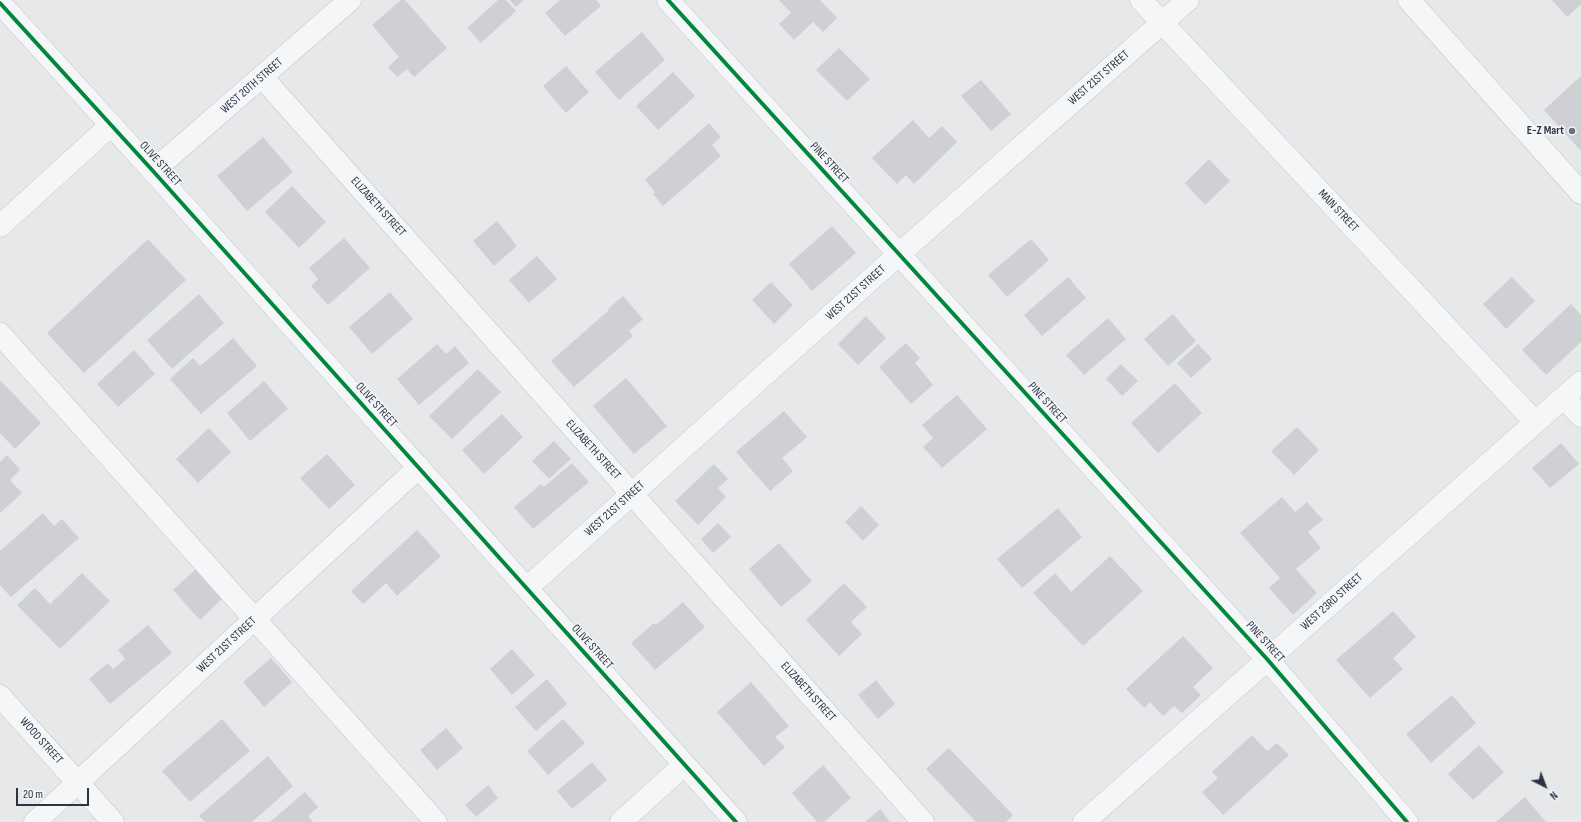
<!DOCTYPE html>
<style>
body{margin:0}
#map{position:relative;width:1581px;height:822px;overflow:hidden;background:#e6e8ea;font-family:"Sofia Sans Condensed",sans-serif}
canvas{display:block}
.north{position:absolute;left:1525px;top:766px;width:40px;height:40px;-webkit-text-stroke:3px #f4f6f9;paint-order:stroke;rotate:138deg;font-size:11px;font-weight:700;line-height:16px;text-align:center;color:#2b3445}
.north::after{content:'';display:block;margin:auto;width:14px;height:18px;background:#2b3445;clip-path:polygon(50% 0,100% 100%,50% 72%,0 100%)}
.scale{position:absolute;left:16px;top:788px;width:73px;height:18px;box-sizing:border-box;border:2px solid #2b3445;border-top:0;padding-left:5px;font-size:12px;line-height:14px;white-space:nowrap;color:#2b3445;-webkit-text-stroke:3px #f4f6f9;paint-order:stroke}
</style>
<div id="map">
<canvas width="1581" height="822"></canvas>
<div class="north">N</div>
<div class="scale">20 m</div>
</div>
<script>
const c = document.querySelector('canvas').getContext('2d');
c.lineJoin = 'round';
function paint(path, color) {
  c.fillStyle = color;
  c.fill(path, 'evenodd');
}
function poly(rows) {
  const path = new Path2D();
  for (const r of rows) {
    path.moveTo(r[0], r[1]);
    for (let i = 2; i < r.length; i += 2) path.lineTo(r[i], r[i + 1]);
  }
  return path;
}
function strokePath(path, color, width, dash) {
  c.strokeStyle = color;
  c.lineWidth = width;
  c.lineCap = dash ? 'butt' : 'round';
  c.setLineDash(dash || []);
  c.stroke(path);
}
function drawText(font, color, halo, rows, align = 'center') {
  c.font = font + ' "Sofia Sans Condensed",sans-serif';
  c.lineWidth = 3;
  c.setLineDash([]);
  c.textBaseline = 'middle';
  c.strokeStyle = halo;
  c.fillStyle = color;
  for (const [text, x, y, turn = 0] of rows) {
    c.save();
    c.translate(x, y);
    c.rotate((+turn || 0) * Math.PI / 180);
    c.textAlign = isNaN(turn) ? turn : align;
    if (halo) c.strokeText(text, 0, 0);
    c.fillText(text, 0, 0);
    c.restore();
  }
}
paint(poly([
 [401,0,405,0,447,48,414,77,407,69,397,77,388,67,399,57,372,25],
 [498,0,506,0,516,11,481,43,467,28],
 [510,0,524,0,516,7],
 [560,0,596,0,601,6,565,36,545,13],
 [779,0,820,0,837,18,823,32,813,22,794,40,779,24,791,13],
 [1552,0,1581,0,1581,4,1567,17],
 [642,32,665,60,619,100,595,72],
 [839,48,870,79,847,101,816,70],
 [566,66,589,92,566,113,543,86],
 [673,72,695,96,658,130,636,106],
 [1581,76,1581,151,1544,110],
 [981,80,1011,114,991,131,961,96],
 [913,120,929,138,942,126,957,142,914,184,906,175,897,184,872,158],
 [709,123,721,137,712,145,721,156,663,206,653,194,655,192,645,180],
 [263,137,293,172,247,211,217,176],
 [1209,159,1230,181,1205,205,1185,183],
 [292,186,326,222,299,248,265,212],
 [497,221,517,246,494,266,473,241],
 [832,226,856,253,812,291,789,264],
 [344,238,370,268,328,305,311,286,318,279,309,268],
 [148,239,186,280,84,373,47,333],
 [1031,239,1049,260,1007,297,988,275],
 [537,256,557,279,529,303,509,280],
 [1068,277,1086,298,1042,336,1024,315],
 [1512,277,1535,301,1506,329,1483,304],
 [771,282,793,305,774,324,752,300],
 [390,292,413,319,372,354,349,327],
 [199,294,224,323,172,369,147,340],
 [623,296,643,319,629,331,633,336,574,387,551,361,609,310,608,309],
 [1571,304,1581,315,1581,342,1546,375,1522,350],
 [1173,314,1196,341,1168,366,1144,339],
 [866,316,886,338,858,365,838,344],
 [1108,318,1126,339,1084,375,1066,355],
 [233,338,257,366,201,414,170,379,193,358,200,366],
 [906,343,920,358,915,363,933,385,911,404,879,367],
 [437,344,446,354,455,346,469,363,419,405,397,379],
 [1198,344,1212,359,1191,378,1177,363],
 [134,350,155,374,118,407,97,384],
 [1121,364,1138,381,1122,396,1106,379],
 [478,369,501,392,452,439,429,416],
 [626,378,667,426,634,454,593,406],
 [0,380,41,423,15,449,0,433],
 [264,381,288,409,250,441,227,413],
 [1175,383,1202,413,1158,453,1131,423],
 [957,395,987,429,942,468,923,447,933,438,922,425],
 [784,411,807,437,782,458,793,471,770,491,736,452],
 [502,414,523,437,484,474,462,450],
 [1297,427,1319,450,1294,475,1271,451],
 [209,428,231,452,198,483,176,459],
 [554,441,571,459,549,479,532,461],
 [1561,443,1579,464,1550,488,1532,468],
 [327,454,355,485,329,509,300,478],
 [7,455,20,470,10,480,22,493,0,513,0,462],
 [572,463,589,482,533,529,514,507,541,484,544,487],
 [714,464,728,479,718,488,726,497,698,525,675,501],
 [1282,497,1295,512,1307,502,1323,520,1308,532,1321,548,1296,569,1317,593,1293,615,1269,588,1280,578,1240,533],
 [861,506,879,525,863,541,845,522],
 [1058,508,1082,537,1022,588,997,559],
 [43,513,54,526,62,519,79,538,11,597,0,585,0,551],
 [718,523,731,537,713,553,701,539],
 [417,530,441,556,397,596,386,583,363,604,351,591],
 [779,543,812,581,781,607,749,569],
 [1110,556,1143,591,1083,646,1033,593,1055,573,1071,592],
 [196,569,223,598,200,620,173,590],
 [82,573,110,601,60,649,17,605,35,588,50,604],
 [844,583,867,607,851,622,862,634,839,656,806,620],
 [683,602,705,627,655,670,631,643,654,623,656,625],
 [1393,611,1416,637,1393,658,1403,669,1370,698,1336,660],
 [148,625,172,653,110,704,89,679,108,663,113,669,125,659,118,650],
 [1183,636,1213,668,1193,687,1201,695,1182,713,1174,706,1163,716,1150,702,1144,708,1126,689],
 [512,649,535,675,512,695,490,669],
 [271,658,292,682,264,707,243,682],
 [547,679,567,704,536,731,515,707],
 [876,680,895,704,878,719,858,695],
 [751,682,789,726,775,737,785,747,764,766,717,712],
 [1452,695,1476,723,1431,763,1406,734],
 [222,719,250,751,190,802,162,771],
 [563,719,585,743,548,775,527,751],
 [446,728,463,748,437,770,420,750],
 [1252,735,1267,751,1277,743,1289,755,1223,815,1202,792,1218,778,1212,772],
 [1479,745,1504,772,1473,800,1448,774],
 [949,748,1013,815,1006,822,976,822,926,769],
 [268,756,293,786,252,822,205,822,199,816],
 [592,762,607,780,572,809,557,791],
 [823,765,851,798,824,822,817,822,792,793],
 [488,785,498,798,476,817,465,805],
 [305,792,318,807,308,816,313,822,270,822],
 [1525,797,1546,822,1496,822],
 [880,809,890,822,865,822]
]), '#ced0d3');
const minor = poly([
 [668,0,1267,659,1407,822],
 [1141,0,1535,422],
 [1409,0,1581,193],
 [0,3,153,171,736,822],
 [262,77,923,822],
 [153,171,350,0],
 [0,226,111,125],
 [0,334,436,822],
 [1564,398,1581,416],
 [527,588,898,255,1188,0],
 [0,696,113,822],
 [35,822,419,467],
 [621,822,684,765],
 [1084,822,1581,382]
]);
strokePath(minor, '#c4c6c8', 23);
strokePath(minor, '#f5f6f7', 22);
strokePath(poly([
 [668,0,1267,659,1407,822],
 [0,3,153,171,736,822]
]), '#00873e', 4);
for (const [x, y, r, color] of [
 [1572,131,4,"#6c737f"]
]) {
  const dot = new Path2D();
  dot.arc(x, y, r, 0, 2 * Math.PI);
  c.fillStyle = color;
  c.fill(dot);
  strokePath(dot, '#f4f6f9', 1.5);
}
drawText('12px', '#2b3445', '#f4f6f9', [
 ["WEST 21ST STREET",1099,78,-41],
 ["WEST 20TH STREET",252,86,-41],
 ["PINE STREET",829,163,48],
 ["OLIVE STREET",160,164,48],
 ["ELIZABETH STREET",378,207,48],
 ["MAIN STREET",1338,211,47],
 ["WEST 21ST STREET",856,293,-42],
 ["PINE STREET",1047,403,48],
 ["OLIVE STREET",376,405,48],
 ["ELIZABETH STREET",593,450,48],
 ["WEST 21ST STREET",615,509,-42],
 ["WEST 23RD STREET",1332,602,-42],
 ["PINE STREET",1265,642,48],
 ["WEST 21ST STREET",227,645,-43],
 ["OLIVE STREET",592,647,48],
 ["ELIZABETH STREET",808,692,48],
 ["WOOD STREET",41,741,48]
]);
drawText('bold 12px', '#2b3445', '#f4f6f9', [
 ["E-Z Mart",1564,131]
], 'right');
</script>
